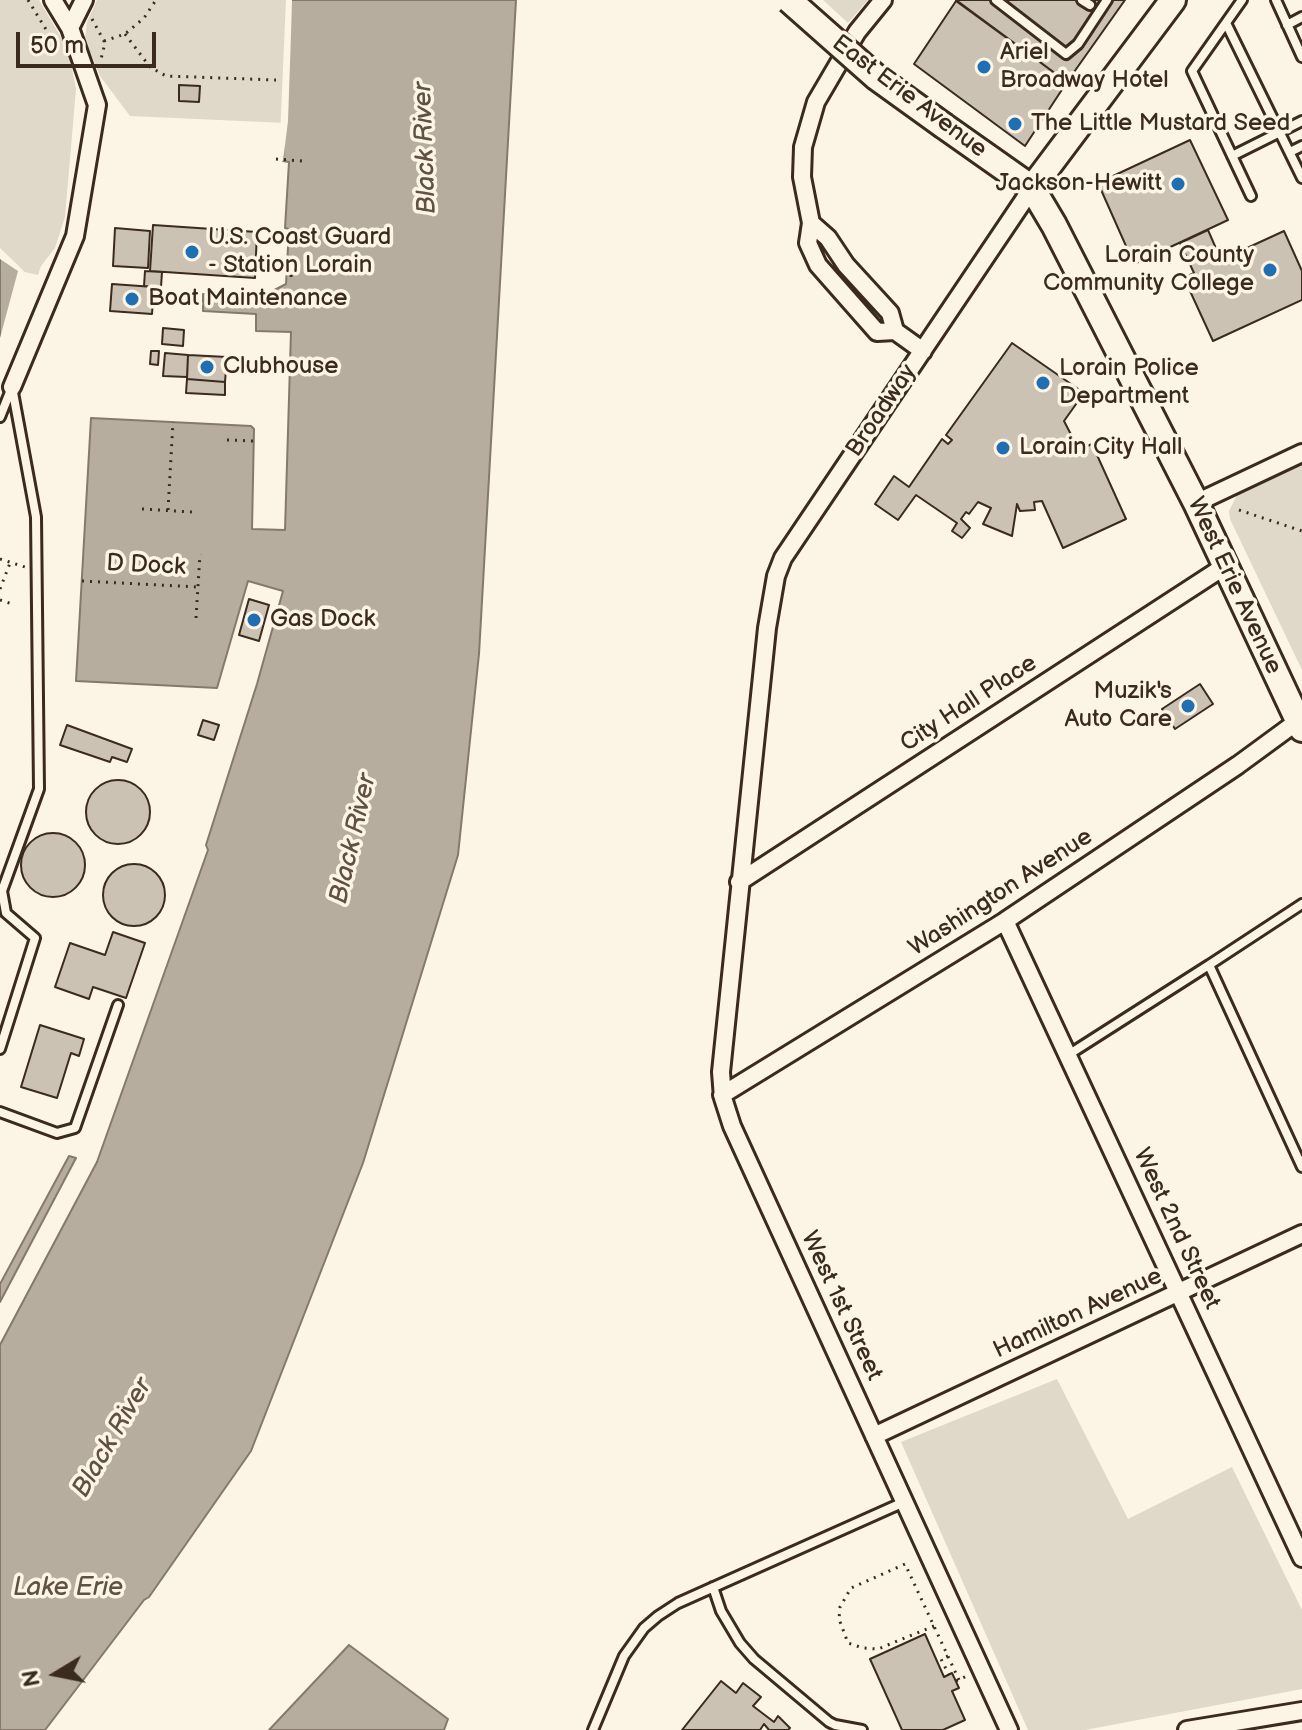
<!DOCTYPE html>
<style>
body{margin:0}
#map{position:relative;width:1302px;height:1730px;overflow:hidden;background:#fcf5e5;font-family:"Balsamiq Sans",sans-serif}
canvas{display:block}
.north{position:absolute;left:16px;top:1634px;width:80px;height:80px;-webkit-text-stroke:6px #fcf5e5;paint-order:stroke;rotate:260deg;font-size:22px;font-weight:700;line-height:32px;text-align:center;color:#3b2a1e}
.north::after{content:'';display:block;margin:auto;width:28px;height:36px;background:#3b2a1e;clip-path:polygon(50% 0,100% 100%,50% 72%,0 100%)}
.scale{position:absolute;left:16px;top:32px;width:140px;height:36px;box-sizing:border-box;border:4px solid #3b2a1e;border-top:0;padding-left:10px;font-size:24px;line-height:28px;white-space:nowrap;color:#3b2a1e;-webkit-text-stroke:6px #fcf5e5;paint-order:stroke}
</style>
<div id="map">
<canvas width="1302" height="1730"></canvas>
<div class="north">N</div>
<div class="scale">50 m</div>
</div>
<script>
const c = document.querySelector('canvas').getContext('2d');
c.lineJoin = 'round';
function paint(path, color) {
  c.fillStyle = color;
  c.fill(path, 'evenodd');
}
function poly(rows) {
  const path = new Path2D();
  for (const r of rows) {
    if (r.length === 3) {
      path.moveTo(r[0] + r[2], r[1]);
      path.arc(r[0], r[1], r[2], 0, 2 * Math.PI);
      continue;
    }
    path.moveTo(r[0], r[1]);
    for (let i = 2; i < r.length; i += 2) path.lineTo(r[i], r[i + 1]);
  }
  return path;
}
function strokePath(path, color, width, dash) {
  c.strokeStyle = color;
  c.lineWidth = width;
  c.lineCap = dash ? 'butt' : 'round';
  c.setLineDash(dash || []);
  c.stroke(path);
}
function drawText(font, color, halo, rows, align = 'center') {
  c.font = font + ' "Balsamiq Sans",sans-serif';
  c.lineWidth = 7;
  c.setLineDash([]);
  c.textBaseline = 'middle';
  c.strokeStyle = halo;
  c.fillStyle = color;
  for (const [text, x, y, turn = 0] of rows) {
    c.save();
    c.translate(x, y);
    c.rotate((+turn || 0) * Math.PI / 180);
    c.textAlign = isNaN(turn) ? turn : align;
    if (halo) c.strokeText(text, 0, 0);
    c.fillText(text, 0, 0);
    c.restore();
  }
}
paint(poly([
 [0,0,39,0,68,49,76,89,65,217,55,248,41,266,38,275,20,271,0,252],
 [97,0,290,0,286,123,130,116,100,76,85,39,87,22],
 [823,0,868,0,848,23],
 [1302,463,1302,670,1230,519,1229,511,1237,495],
 [1057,1379,1128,1519,1232,1467,1302,1610,1302,1689,1085,1730,1028,1730,901,1442]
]), '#e0d8c8');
const water = poly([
 [290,0,516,0,479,654,458,855,363,1163,251,1451,149,1597,144,1600,45,1730,0,1730,0,1345,97,1162,208,850,206,845,257,684,283,591,248,581,217,688,76,681,91,418,251,426,254,429,252,529,285,530,291,332,256,331,256,314,203,311,203,294,259,298,286,284,289,229,285,228,289,162,283,161,290,0],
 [0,252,20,271,0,353,0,252],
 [69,1156,76,1158,0,1302,0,1284,69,1156],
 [349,1645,448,1719,444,1730,269,1730,349,1645]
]);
paint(water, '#b7ad9e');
strokePath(water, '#85796b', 2);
paint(poly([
 [286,0,292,0,291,34,288,121,283,161,279,160],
 [0,248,24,271,21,302,4,354,0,357,0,338,18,271,0,259]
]), '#fcf5e5');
const building = poly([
 [956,0,1125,0,1067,82,956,0],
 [956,1,1067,82,1025,146,914,64,956,1],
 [179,85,200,86,199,102,179,101,179,85],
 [1190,140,1228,220,1134,264,1098,183,1190,140],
 [153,225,257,232,255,278,150,271,153,225],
 [115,228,150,231,148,268,113,266,115,228],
 [1208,230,1221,260,1284,231,1302,271,1302,300,1213,341,1184,278,1194,273,1180,243,1208,230],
 [145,271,162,272,161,287,144,286,145,271],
 [112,284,154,287,152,314,110,311,112,284],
 [163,328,184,330,183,346,162,344,163,328],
 [1012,343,1084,393,1064,421,1079,450,1092,444,1126,519,1063,548,1042,501,1034,502,1035,510,1020,511,1017,504,1012,536,983,524,991,508,978,502,969,514,966,512,961,519,970,528,962,538,952,531,957,523,916,495,898,520,875,504,894,476,909,487,942,439,948,444,952,440,946,435,1012,343],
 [151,351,159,351,158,365,150,364,151,351],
 [165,353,188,355,187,377,163,376,165,353],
 [188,355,227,357,225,382,187,379,188,355],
 [187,379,225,382,225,395,186,393,187,379],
 [249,599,269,605,259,641,239,635,249,599],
 [1200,684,1213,704,1175,729,1162,709,1200,684],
 [203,720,219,725,214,740,198,735,203,720],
 [67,725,132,749,127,762,112,757,110,762,60,745,67,725],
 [118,812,32],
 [53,865,32],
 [134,895,31],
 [113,932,145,943,126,998,93,987,89,999,55,987,70,943,105,955,113,932],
 [40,1025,84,1039,79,1056,71,1053,57,1098,21,1087,40,1025],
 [925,1634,944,1677,952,1673,959,1688,952,1691,965,1720,943,1730,902,1730,870,1659,925,1634],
 [721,1681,736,1693,743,1683,761,1697,753,1706,774,1722,778,1716,790,1728,788,1730,769,1730,764,1724,760,1730,682,1730,721,1681]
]);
paint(building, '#ccc2b3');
strokePath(building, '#3b2a1e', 2);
const service = poly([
 [996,0,1066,54,1078,44,1107,0],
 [1082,0,1090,5],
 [1242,0,1192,71,1251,196],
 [1276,0,1302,57],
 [1226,23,1302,178],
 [1287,25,1302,17],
 [1290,152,1302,146],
 [1232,156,1302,121],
 [0,417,12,387],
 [1209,965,1302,904],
 [0,1049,35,938,6,913,2,891,39,789,36,517,12,387],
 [1068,1055,1209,965,1302,1167],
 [0,1112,57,1133,75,1128,118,1005],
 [713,1587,721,1611,740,1643,754,1659,829,1722,835,1725,862,1730],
 [593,1730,624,1656,644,1628,658,1616,678,1603,904,1502]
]);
const minor = poly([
 [70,28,84,0],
 [811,223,828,238,846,265,890,313,895,331,877,332,818,265,808,243,811,223,802,177,803,147,816,102,857,32,883,0],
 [895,331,923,351],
 [12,387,75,236,97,105,70,28,53,0],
 [1196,503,1302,453],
 [739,882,1225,566],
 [1005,921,1302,1558],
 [722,1095,1005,921,1238,765,1298,721],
 [874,1436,1302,1234],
 [1009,1730,732,1126,723,1098,721,1072,767,628,776,576,783,558,1032,188],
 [1187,1730,1302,1711]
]);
const primary = poly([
 [944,126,1032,188,1054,225,1196,503,1302,729],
 [1032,188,1173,0]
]);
strokePath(service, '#3b2a1e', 14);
strokePath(minor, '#3b2a1e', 22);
strokePath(primary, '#3b2a1e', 30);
strokePath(poly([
 [28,0,47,31,48,50],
 [92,19,105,43,101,59],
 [125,34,150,67,166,76,276,80],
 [104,41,125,34,144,18,156,0],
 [276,159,302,161],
 [291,277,292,259],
 [227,440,254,441],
 [142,509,192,512],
 [168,510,173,422],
 [1239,510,1302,531],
 [0,559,25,567],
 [82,581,198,587],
 [0,589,10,563],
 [0,600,12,604],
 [196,618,200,554],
 [934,1626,878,1649,863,1648,848,1643,839,1619,840,1607,851,1588,905,1564,959,1680],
 [948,1656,941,1659,949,1675],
 [956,1681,967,1676]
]), '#3b2a1e', 3, [2, 6]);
strokePath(service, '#fcf5e5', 8);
strokePath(minor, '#fcf5e5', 16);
strokePath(primary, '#fcf5e5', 24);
const primaryBridge = poly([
 [789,0,876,77,944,126]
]);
strokePath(primaryBridge, '#3b2a1e', 30, []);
strokePath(primaryBridge, '#fcf5e5', 24);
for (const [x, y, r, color] of [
 [984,67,8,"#1f6fb2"],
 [1015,124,8,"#1f6fb2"],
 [1178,184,8,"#1f6fb2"],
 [192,252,8,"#1f6fb2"],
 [1270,270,8,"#1f6fb2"],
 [132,299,8,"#1f6fb2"],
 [207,367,8,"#1f6fb2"],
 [1043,383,8,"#1f6fb2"],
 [1003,448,8,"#1f6fb2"],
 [254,620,8,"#1f6fb2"],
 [1188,706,8,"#1f6fb2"]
]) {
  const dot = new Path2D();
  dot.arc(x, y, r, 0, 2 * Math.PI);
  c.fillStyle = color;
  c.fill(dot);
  strokePath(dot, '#fcf5e5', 3);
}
drawText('24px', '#3b2a1e', '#fcf5e5', [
 ["Ariel",1000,53],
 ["Broadway Hotel",1000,81],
 ["The Little Mustard Seed",1031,124],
 ["Jackson-Hewitt",1162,184,"right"],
 ["U.S. Coast Guard",208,238],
 ["- Station Lorain",208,266],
 ["Lorain County",1254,256,"right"],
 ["Community College",1254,284,"right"],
 ["Boat Maintenance",148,299],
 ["Clubhouse",223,367],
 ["Lorain Police",1059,369],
 ["Department",1059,397],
 ["Lorain City Hall",1019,448],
 ["Gas Dock",270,620],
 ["Muzik's",1172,692,"right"],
 ["Auto Care",1172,720,"right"]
], 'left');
drawText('24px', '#3b2a1e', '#fcf5e5', [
 ["East Erie Avenue",909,97,37],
 ["Broadway",882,411,-56],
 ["D Dock",146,566,3],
 ["West Erie Avenue",1234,586,65],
 ["City Hall Place",969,704,-33],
 ["Washington Avenue",1001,893,-33],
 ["West 2nd Street",1176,1229,65],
 ["West 1st Street",841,1306,65],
 ["Hamilton Avenue",1078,1314,-25]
]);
drawText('italic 26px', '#605144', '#fcf5e5', [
 ["Black River",426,148,-92],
 ["Black River",354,839,-77],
 ["Black River",113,1438,-60],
 ["Lake Erie",68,1588]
]);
</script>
